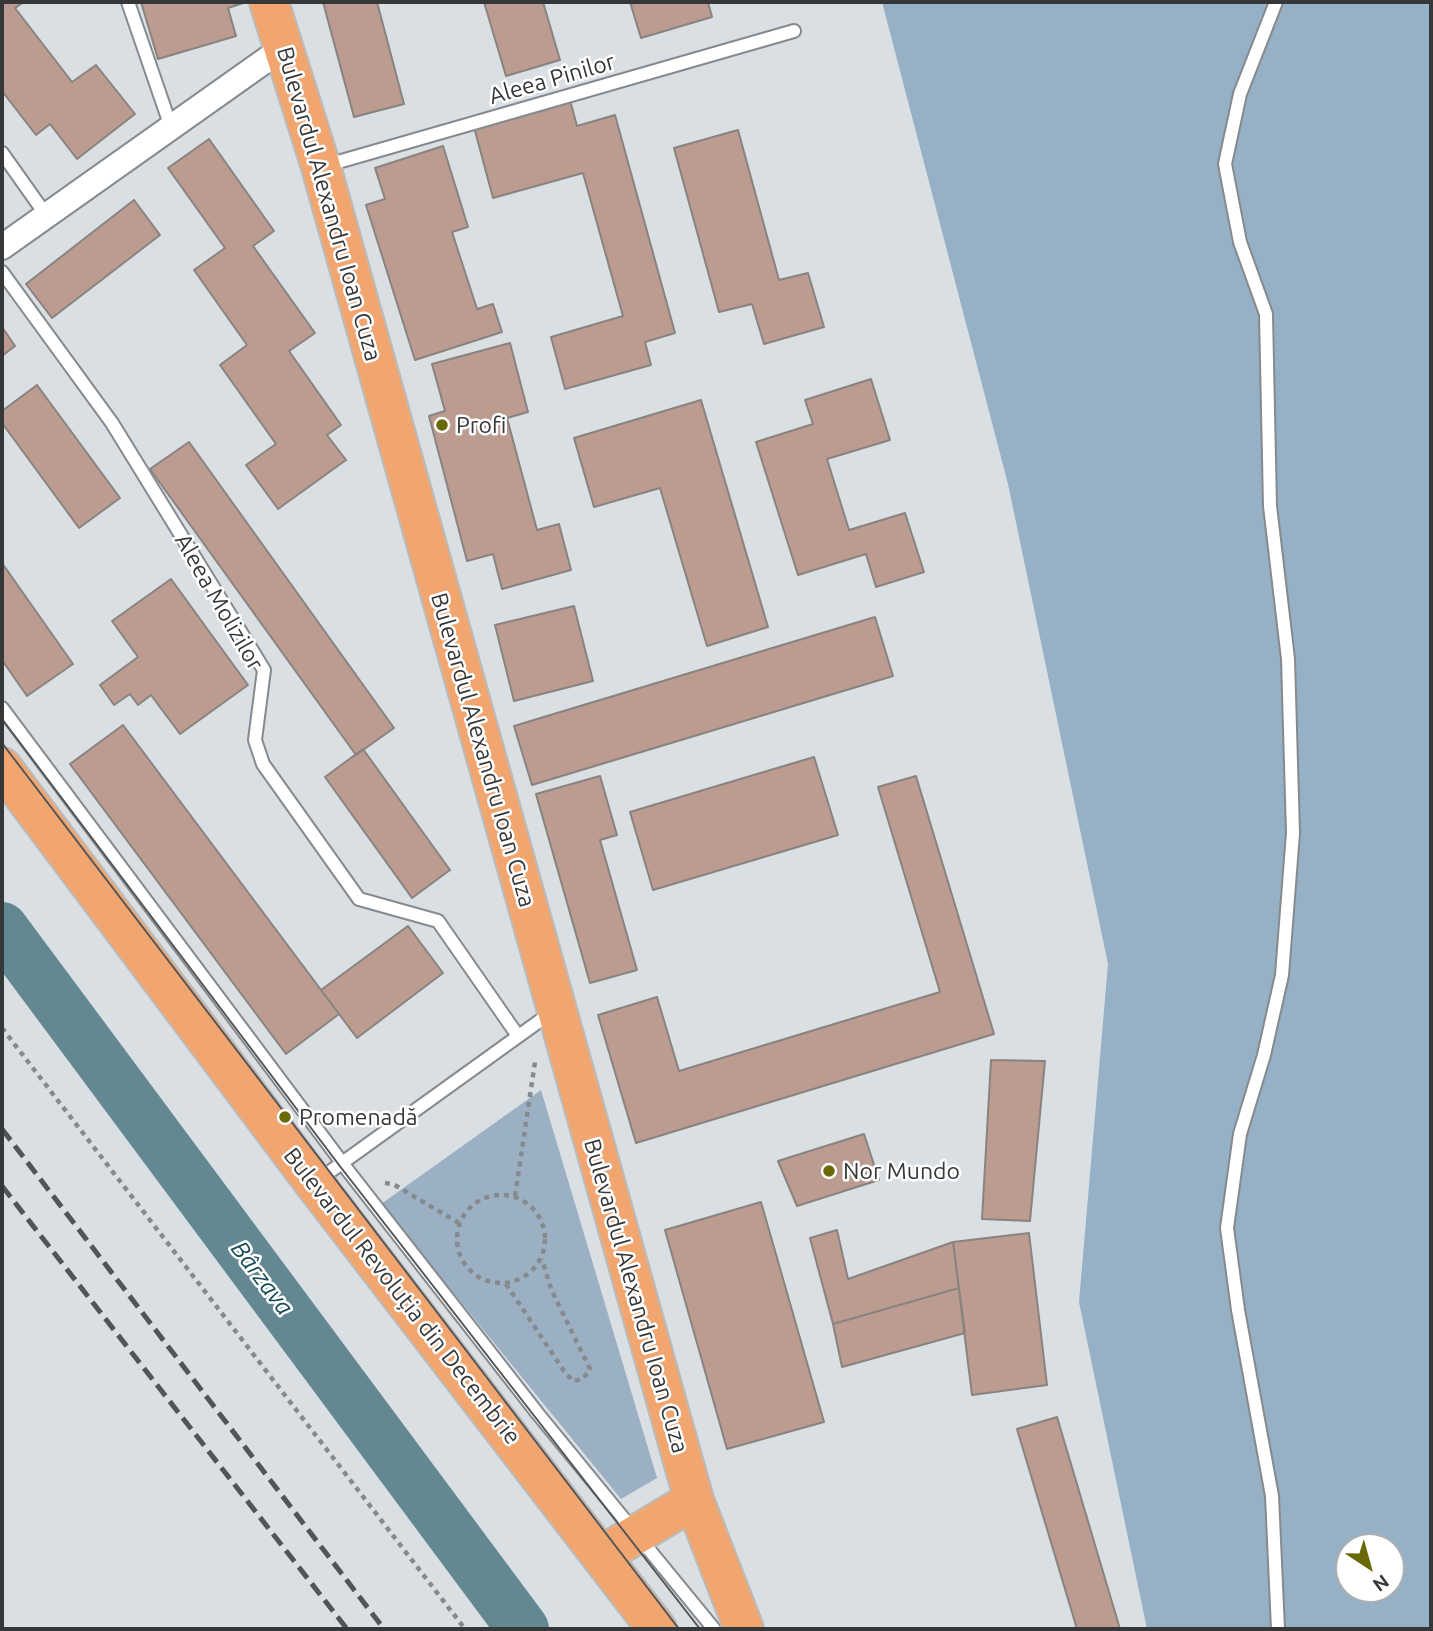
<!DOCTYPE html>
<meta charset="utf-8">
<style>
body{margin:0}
#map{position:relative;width:1433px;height:1631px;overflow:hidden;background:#dadfe4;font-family:Ubuntu,sans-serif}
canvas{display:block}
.frame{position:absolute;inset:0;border:4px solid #353738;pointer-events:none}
.north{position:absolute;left:1335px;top:1533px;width:70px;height:70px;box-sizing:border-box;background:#fff;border:2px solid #aeafaf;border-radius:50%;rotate:144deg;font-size:19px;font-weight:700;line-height:28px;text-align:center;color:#353738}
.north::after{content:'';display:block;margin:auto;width:24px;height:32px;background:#696905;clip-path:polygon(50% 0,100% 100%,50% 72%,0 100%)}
</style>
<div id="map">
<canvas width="1433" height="1631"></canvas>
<div class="frame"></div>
<div class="north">N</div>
</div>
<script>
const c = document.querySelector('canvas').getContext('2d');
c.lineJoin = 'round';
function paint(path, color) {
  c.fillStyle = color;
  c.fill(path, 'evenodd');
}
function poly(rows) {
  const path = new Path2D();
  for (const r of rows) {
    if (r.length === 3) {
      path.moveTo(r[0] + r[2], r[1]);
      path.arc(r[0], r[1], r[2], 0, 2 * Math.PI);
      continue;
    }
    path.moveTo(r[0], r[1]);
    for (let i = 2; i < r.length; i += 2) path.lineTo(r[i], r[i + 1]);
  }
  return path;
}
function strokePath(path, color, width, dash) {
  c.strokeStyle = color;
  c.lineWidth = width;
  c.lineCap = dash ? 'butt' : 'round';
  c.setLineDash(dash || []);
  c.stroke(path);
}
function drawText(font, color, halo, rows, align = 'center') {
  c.font = font + ' Ubuntu,sans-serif';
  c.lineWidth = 5;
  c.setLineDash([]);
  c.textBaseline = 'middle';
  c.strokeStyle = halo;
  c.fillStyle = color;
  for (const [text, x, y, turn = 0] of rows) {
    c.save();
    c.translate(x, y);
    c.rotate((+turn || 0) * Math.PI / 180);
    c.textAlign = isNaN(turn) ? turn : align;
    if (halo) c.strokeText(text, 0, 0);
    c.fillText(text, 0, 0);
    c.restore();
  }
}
paint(poly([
 [541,1090,657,1478,621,1499,381,1204]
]), '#9bb1c3');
paint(poly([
 [882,2,1431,2,1431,1629,1147,1629,1079,1302,1108,964,1008,484],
 [1349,1547,1391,1547,1391,1589,1349,1589]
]), '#96b0c5');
strokePath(poly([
 [2,928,523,1629]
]), '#648891', 52);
const building = poly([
 [2,2,24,2,15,8,72,82,96,65,135,114,77,159,50,124,36,135,2,91,2,2],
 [141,2,246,2,228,8,236,36,158,59,141,2],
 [323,2,377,2,404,104,354,117,323,2],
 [484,2,543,2,560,60,506,76,484,2],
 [630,2,708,2,712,17,641,38,630,2],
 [570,100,577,126,615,115,675,333,645,342,651,365,565,389,551,337,623,316,583,173,493,198,474,127,570,100],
 [738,130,779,280,808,273,824,327,764,344,752,304,719,312,674,148,738,130],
 [209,139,274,231,253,246,315,333,289,351,341,425,327,435,346,460,278,509,246,465,276,444,220,365,247,345,194,270,225,248,168,168,209,139],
 [443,146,468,227,452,232,477,309,493,304,502,332,415,360,366,205,385,199,375,168,443,146],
 [134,200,160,235,52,318,26,284,134,200],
 [2,327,15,346,2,356,2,327],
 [510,343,528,412,507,418,537,530,559,524,571,570,502,589,493,554,467,561,429,416,445,411,432,364,510,343],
 [871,379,890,440,827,459,849,530,905,513,924,572,876,587,866,554,798,575,756,442,813,424,805,400,871,379],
 [37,385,120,498,79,528,2,423,2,411,37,385],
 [701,400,768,627,707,646,660,488,594,507,574,438,701,400],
 [189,442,394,728,356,755,150,469,189,442],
 [2,563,73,664,27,696,2,660,2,563],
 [171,579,248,685,180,734,151,695,138,705,130,694,114,705,100,685,138,657,112,621,171,579],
 [574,606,593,681,514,701,495,625,574,606],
 [875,617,893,676,532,785,514,726,875,617],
 [123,725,339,1014,286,1054,70,764,123,725],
 [363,749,450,870,412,898,325,777,363,749],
 [814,757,838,835,653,890,630,812,814,757],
 [600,776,617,835,600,840,637,970,590,983,536,794,600,776],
 [916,776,994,1034,636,1143,598,1015,657,997,679,1071,940,992,878,787,916,776],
 [408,926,443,973,357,1038,321,990,408,926],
 [991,1060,1045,1061,1030,1221,982,1219,991,1060],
 [864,1134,879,1180,797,1206,778,1161,864,1134],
 [761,1202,824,1422,727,1449,665,1230,761,1202],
 [837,1230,848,1279,953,1242,959,1288,833,1324,810,1238,837,1230],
 [1029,1233,1047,1385,972,1395,953,1242,1029,1233],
 [959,1288,965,1333,842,1367,833,1324,959,1288],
 [1057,1417,1120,1629,1077,1629,1017,1429,1057,1417]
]);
paint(building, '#bc9c90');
strokePath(building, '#898380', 2);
const service = poly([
 [128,2,171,127],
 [1276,2,1240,94,1225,164,1240,242,1266,314,1270,506,1288,659,1293,833,1282,975,1264,1055,1240,1134,1227,1228,1238,1310,1272,1496,1278,1629],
 [2,153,46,215],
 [324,166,794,31],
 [2,272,112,423,264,670,255,740,263,764,359,899,438,921,518,1036],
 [2,708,349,1172,538,1414,714,1629],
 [317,1181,552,1012]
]);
const minor = poly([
 [2,247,283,48]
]);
const primary = poly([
 [269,2,321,167,694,1500,744,1629],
 [2,767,314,1183,657,1629],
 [602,1555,694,1500]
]);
strokePath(service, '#858a8e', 16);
strokePath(minor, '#858a8e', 28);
strokePath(primary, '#babbbb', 42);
strokePath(poly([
 [2,1028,465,1629],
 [385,1183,393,1184,459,1223],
 [501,1239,44],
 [515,1196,535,1062],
 [506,1284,564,1371,573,1381,583,1379,590,1369,551,1289,542,1259]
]), '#868a8d', 4.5, [5, 5]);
strokePath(service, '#fff', 12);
strokePath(minor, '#fff', 24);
strokePath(primary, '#f1a670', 38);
strokePath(poly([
 [2,719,339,1165,700,1629],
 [2,743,679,1629]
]), '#525456', 2);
strokePath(poly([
 [2,1129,384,1629],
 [2,1186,347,1629]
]), '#525456', 5, [14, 7]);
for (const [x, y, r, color] of [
 [442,425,7,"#696905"],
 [285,1117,7,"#696905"],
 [829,1171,7,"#696905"]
]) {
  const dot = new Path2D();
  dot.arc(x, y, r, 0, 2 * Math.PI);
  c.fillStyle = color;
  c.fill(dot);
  strokePath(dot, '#fff', 2.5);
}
drawText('23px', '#353738', '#fff', [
 ["Aleea Pinilor",552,79,-16],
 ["Bulevardul Alexandru Ioan Cuza",329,204,74],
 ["Aleea Molizilor",219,602,60],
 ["Bulevardul Alexandru Ioan Cuza",483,750,74],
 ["Bulevardul Revoluția din Decembrie",402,1296,52],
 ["Bulevardul Alexandru Ioan Cuza",636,1296,74]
]);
drawText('23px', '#353738', '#fff', [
 ["Profi",456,425],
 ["Promenadă",299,1117],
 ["Nor Mundo",843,1171]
], 'left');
drawText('italic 24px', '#144a55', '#fff', [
 ["Bârzava",262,1278,53]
]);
</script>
